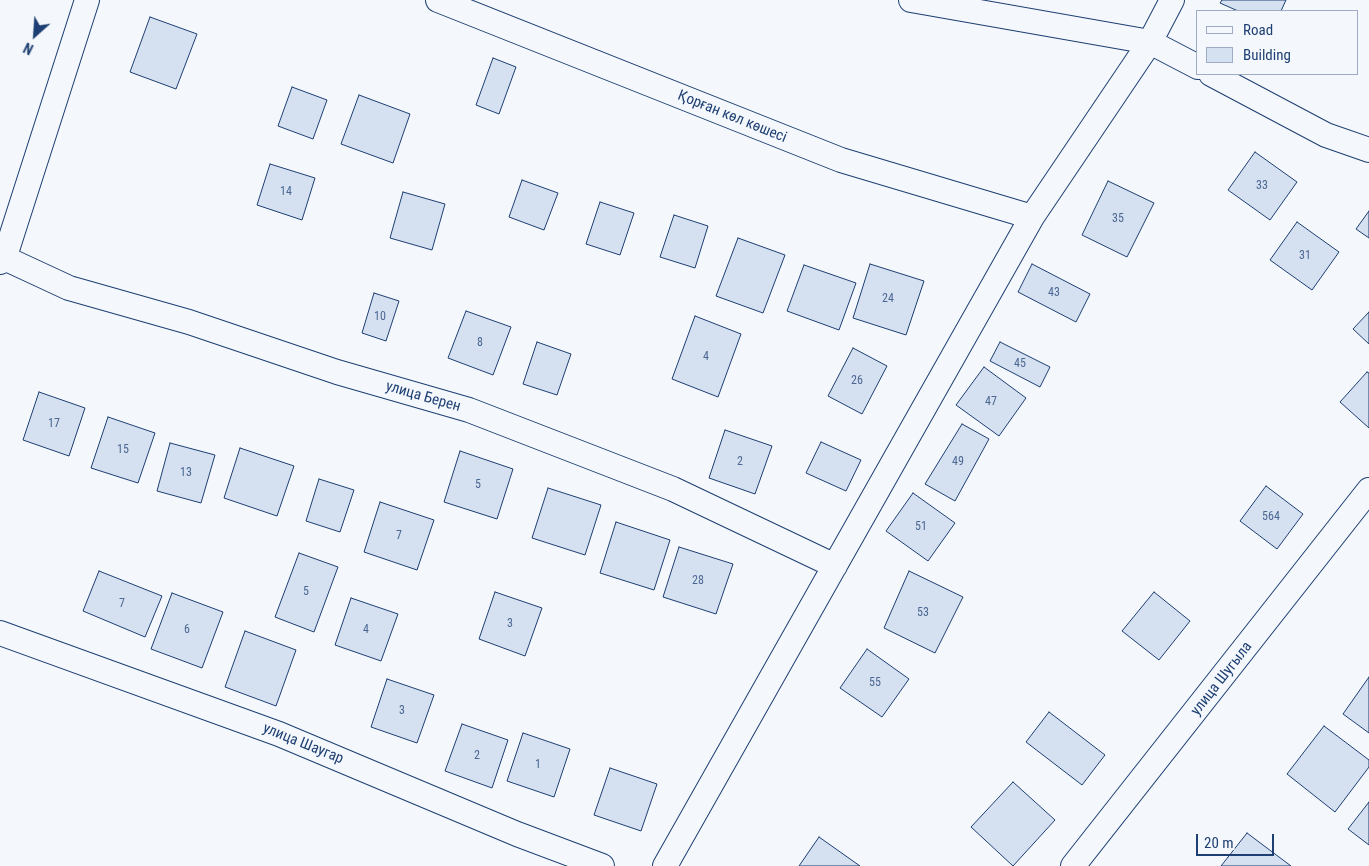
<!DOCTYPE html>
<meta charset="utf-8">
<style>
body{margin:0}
#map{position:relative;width:1369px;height:866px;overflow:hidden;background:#f4f7fb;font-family:"Roboto Condensed",sans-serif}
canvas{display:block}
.legend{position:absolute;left:1196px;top:10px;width:162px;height:65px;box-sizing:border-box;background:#f4f7fb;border:1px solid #9eadc5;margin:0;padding:6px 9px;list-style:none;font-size:15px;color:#1d3f73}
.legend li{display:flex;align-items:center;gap:10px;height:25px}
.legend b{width:25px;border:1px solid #9eadc5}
.north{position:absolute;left:10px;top:10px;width:50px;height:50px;-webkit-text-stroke:4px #f4f7fb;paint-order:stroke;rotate:206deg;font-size:14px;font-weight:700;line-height:20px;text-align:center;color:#1d3f73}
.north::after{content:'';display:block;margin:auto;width:18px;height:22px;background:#1d3f73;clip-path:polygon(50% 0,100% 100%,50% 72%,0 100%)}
.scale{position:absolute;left:1196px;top:834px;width:78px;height:22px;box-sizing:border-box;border:2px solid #1d3f73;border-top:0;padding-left:6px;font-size:15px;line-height:18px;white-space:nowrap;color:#1d3f73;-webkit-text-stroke:4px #f4f7fb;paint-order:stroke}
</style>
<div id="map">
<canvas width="1369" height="866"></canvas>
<ul class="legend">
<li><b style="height:6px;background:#f4f7fb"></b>Road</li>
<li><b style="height:14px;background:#d5e0f0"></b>Building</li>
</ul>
<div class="north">N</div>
<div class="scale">20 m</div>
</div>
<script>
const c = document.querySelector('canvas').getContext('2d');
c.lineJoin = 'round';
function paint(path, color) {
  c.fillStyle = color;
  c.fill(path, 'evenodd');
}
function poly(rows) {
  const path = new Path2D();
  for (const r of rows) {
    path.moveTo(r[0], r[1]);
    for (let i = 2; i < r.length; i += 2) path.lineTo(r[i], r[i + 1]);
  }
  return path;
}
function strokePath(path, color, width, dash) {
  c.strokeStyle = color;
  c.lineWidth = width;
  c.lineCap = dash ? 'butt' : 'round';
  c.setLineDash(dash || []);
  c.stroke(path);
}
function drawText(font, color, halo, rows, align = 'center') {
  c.font = font + ' "Roboto Condensed",sans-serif';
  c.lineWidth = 4;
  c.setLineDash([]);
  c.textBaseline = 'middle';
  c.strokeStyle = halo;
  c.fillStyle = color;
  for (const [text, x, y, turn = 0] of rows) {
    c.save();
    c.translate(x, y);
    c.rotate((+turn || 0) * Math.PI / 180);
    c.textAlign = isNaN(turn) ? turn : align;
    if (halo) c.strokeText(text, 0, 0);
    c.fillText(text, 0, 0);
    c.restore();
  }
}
const building = poly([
 [1222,0,1286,0,1281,11,1238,11,1220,3,1222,0],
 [150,17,197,34,176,89,130,72,150,17],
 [493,58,516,67,499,114,476,105,493,58],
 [292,87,327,100,313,139,278,126,292,87],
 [359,95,410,114,393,163,341,144,359,95],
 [1255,152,1297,182,1270,220,1228,190,1255,152],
 [270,164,315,178,302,220,257,205,270,164],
 [522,180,558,193,544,230,509,217,522,180],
 [1108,181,1154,203,1127,257,1082,235,1108,181],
 [403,192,445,204,432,250,390,238,403,192],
 [600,202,634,213,620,255,586,244,600,202],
 [1369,211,1369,238,1356,229,1369,211],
 [674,215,708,226,695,268,660,257,674,215],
 [1297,222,1339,252,1312,290,1270,260,1297,222],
 [738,238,785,255,763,313,716,296,738,238],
 [870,264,924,281,906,335,853,318,870,264],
 [1032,264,1090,294,1076,322,1018,292,1032,264],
 [804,265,856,283,839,330,787,311,804,265],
 [374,293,399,301,386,341,362,333,374,293],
 [466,311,511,327,493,375,448,358,466,311],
 [1369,312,1369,344,1353,329,1369,312],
 [695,316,741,334,718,397,672,379,695,316],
 [537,342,571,354,557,395,523,384,537,342],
 [1000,342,1050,367,1040,387,990,361,1000,342],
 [853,348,887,366,862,414,828,396,853,348],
 [984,367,1026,398,999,436,956,405,984,367],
 [1367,372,1369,373,1369,428,1340,402,1367,372],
 [39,392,85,408,69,456,23,440,39,392],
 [108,417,155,433,138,483,91,468,108,417],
 [962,424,989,439,955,501,925,484,962,424],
 [725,430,772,446,755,494,709,478,725,430],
 [821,442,861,460,846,491,806,473,821,442],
 [170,443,215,455,201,503,157,491,170,443],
 [240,448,294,466,277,516,224,498,240,448],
 [460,451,513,469,497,519,444,502,460,451],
 [319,479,354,490,340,532,306,521,319,479],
 [1266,486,1303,514,1277,549,1240,521,1266,486],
 [548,488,601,505,585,555,532,538,548,488],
 [913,493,955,523,928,561,886,531,913,493],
 [380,502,434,520,417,570,364,552,380,502],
 [616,522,670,540,654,590,600,573,616,522],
 [679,547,733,564,716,614,663,597,679,547],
 [299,553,338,567,314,632,275,617,299,553],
 [99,571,162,596,145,637,83,611,99,571],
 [909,571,963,597,935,653,884,628,909,571],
 [495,592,542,608,525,656,479,639,495,592],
 [1154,592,1190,621,1159,660,1122,631,1154,592],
 [172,593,223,612,202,668,151,649,172,593],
 [351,598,398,614,381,661,335,645,351,598],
 [245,631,296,650,276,706,225,687,245,631],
 [867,649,909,679,882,717,840,688,867,649],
 [1369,677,1369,733,1343,714,1369,677],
 [387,679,434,695,417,743,371,727,387,679],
 [1049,712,1105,755,1082,785,1026,742,1049,712],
 [462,724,508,740,492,788,445,771,462,724],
 [1324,726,1369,760,1369,767,1335,812,1287,774,1324,726],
 [523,733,570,749,554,797,507,781,523,733],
 [610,768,657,784,641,831,594,815,610,768],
 [1013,782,1055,820,1013,866,971,827,1013,782],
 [1369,802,1369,845,1348,829,1369,802],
 [1247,833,1291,866,1221,866,1247,833],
 [819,837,860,866,799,866,819,837]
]);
paint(building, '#d5e0f0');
strokePath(building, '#1d3f73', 1);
const minor = poly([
 [438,0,841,160,1032,217],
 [911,0,1150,42,1198,67],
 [1211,74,1326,135,1369,150],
 [0,256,69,288,189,322,337,372,469,410,673,489,835,566],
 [0,262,5,256,87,0],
 [0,633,279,734,517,834,602,866],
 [665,866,1032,217,1150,42,1172,0],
 [1073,866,1369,490]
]);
strokePath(minor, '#1d3f73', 26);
strokePath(minor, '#f4f7fb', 24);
drawText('12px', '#4b6792', null, [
 ["33",1262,186],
 ["14",286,192],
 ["35",1118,219],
 ["31",1305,256],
 ["43",1054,293],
 ["24",888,299],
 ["10",380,317],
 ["8",480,343],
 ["4",706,357],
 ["45",1020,364],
 ["26",857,381],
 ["47",991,402],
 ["17",54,424],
 ["15",123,450],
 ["2",740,462],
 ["49",958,462],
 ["13",186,473],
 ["5",478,485],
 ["564",1271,517],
 ["51",921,527],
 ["7",399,536],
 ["28",698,581],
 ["5",306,592],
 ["7",122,604],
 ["53",923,613],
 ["3",510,624],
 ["6",187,630],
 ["4",366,630],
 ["55",875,683],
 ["3",402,711],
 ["2",477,756],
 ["1",538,765]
]);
drawText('15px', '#1d3f73', '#f4f7fb', [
 ["Қорған көл көшесі",732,117,22],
 ["улица Берен",423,397,16],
 ["улица Шугыла",1222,679,-52],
 ["улица Шаугар",303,744,22]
]);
</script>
